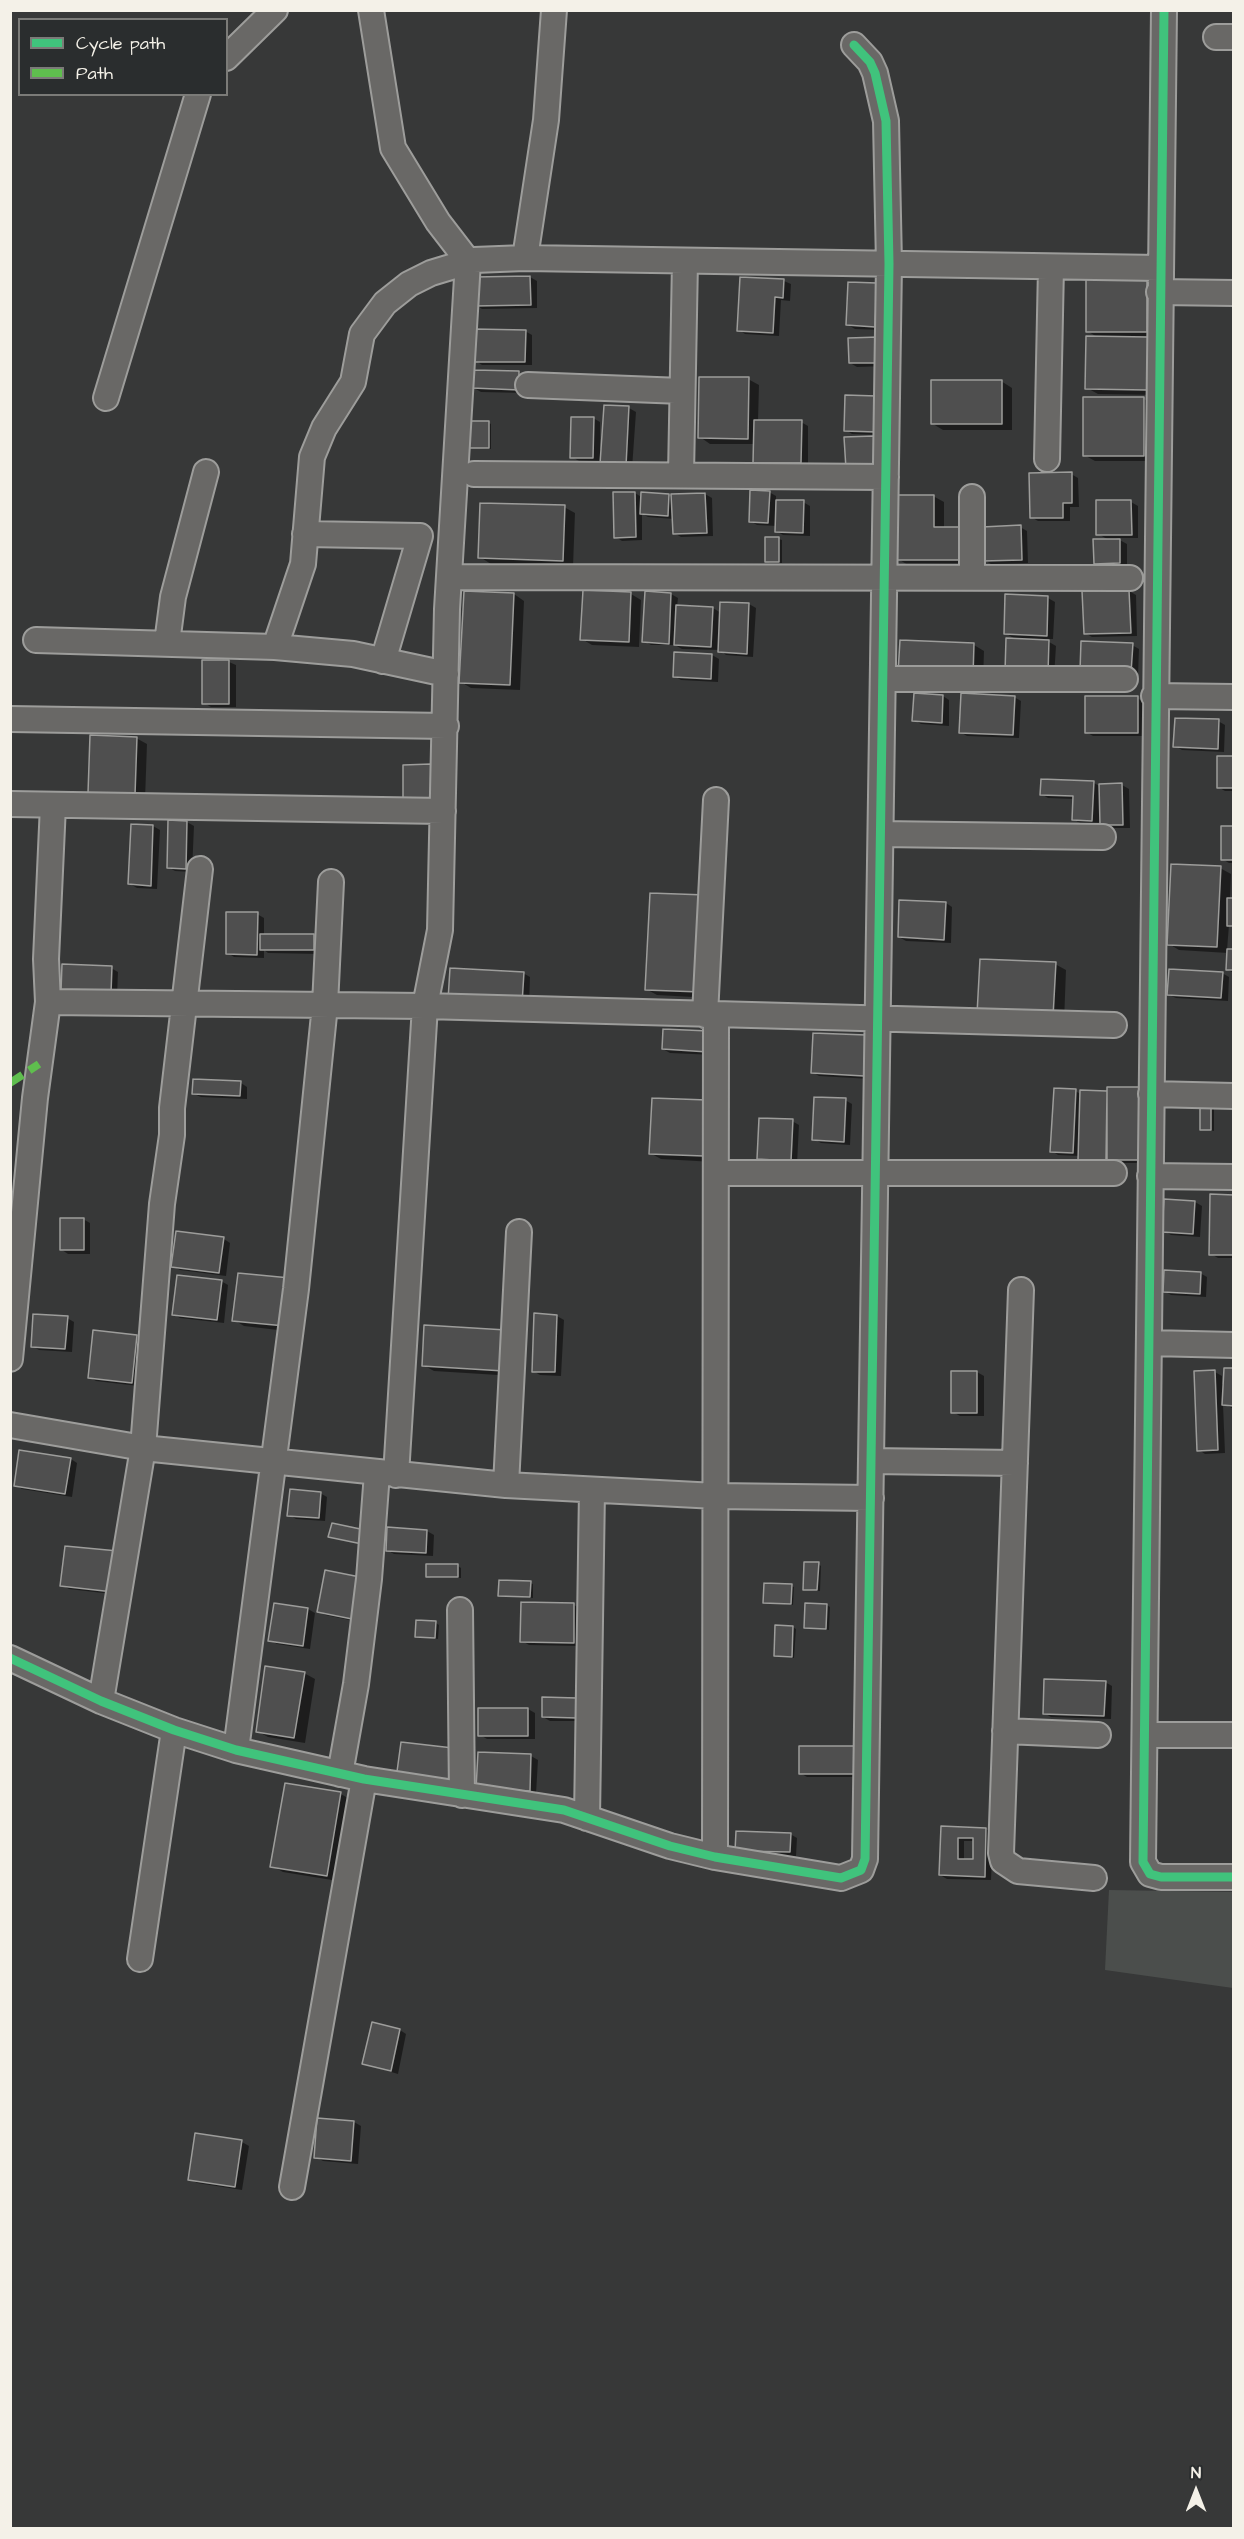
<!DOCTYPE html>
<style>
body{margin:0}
#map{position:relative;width:1244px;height:2539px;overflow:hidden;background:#373838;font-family:"Architects Daughter",sans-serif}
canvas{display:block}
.frame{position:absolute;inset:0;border:12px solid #f4f1e8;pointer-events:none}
.legend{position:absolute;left:18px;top:18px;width:210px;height:78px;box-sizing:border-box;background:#2a2d2e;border:2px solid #7b7b78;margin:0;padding:8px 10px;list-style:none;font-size:18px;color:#f4f1e8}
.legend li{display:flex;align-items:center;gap:12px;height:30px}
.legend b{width:30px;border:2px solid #7b7b78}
.north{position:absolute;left:1166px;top:2461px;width:60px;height:60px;-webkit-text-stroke:4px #2a2d2e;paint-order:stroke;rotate:0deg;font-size:16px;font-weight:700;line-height:24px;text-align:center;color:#f4f1e8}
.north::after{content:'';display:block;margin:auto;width:21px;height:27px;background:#f4f1e8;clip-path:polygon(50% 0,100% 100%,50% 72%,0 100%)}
</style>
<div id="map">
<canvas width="1244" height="2539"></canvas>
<div class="frame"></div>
<ul class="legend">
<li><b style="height:8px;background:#40c37c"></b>Cycle path</li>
<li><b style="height:8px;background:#5fbe4e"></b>Path</li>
</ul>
<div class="north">N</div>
</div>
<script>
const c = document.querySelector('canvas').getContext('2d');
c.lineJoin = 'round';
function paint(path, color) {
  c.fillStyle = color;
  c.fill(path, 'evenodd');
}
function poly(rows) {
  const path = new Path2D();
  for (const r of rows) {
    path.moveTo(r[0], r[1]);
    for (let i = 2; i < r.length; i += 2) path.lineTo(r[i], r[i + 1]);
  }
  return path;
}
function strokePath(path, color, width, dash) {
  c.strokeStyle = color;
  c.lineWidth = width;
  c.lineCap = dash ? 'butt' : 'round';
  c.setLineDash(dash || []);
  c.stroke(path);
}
paint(poly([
 [1109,1890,1233,1892,1233,1988,1105,1970]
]), '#4b4e4c');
paint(poly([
 [1087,270,1158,276,1158,337,1145,337,1158,345,1157,395,1098,394,1087,388,1099,338,1087,331],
 [530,277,537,281,537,308,482,309,476,305],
 [784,281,791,284,790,301,781,300,779,336,745,334,739,330],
 [849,284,883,289,882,330,855,329,848,325],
 [525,331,532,335,532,365,482,365,476,361],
 [850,340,886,366,857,367,850,363],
 [474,371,519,372,526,376,525,393,481,392,474,388],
 [748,379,759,385,758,421,801,422,808,426,808,466,762,466,755,462,755,444,710,444,700,437],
 [1001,381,1012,388,1012,430,943,430,933,424],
 [847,396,883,435,852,434,846,430],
 [1144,399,1154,405,1154,461,1095,461,1084,455],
 [629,408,636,412,632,469,602,461,579,461,572,457,593,418,600,422,600,449,603,449],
 [489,423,491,424,491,449,469,447],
 [1071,474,1078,478,1079,507,1070,507,1070,521,1038,521,1031,517],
 [769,492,776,496,776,502,803,502,810,506,810,536,783,535,776,531,777,526,757,525,750,521],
 [635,493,643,498,705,494,712,498,713,536,681,537,674,533,674,519,648,517,642,514,642,540,622,541,616,537],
 [933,496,944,502,944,528,975,566,908,565,898,559],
 [1097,502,1131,502,1138,506,1138,538,1116,538,1127,544,1127,566,1102,567,1095,563,1109,540,1098,534],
 [564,507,575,513,573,567,491,564,480,557],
 [1020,527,1027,531,1028,563,991,564,984,560],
 [779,539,782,540,782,563,770,563,767,561],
 [1129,591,1136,595,1137,636,1092,637,1085,633],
 [514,594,524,601,520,690,471,688,461,682],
 [631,594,641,600,639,647,592,645,582,639],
 [671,594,678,598,677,607,713,608,721,613,749,604,756,608,753,657,726,655,720,650,682,649,675,645,651,645,644,641],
 [1007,596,1048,598,1055,602,1053,639,1044,639,1056,646,1054,677,1017,640,1005,633],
 [974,645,984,651,983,682,911,679],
 [1132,645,1139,649,1138,676,1088,674],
 [712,655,719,659,718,682,681,680,674,676],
 [204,662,229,662,236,665,236,707,211,707,204,703],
 [943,696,949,700,949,726,921,724,914,720],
 [1014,697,1021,701,1019,738,967,736,960,732],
 [1137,698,1144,702,1144,736,1093,736,1086,732],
 [1218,721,1225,725,1224,752,1182,750,1175,746],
 [136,738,147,744,145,800,100,798,89,792],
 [1234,758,1234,791,1225,791,1218,787],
 [1094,783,1101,787,1122,785,1129,789,1130,828,1108,828,1099,823,1080,823,1073,819,1074,799,1048,798,1041,794],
 [170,822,187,822,194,826,192,872,175,871,168,867],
 [153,826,160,830,157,889,137,888,130,884],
 [1234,828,1234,863,1229,863,1222,859],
 [1220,868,1231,874,1230,900,1234,900,1234,928,1229,925,1227,950,1234,950,1234,973,1228,970,1228,953,1179,950,1169,944],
 [651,894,711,998,657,995,646,989],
 [946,903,952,907,951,943,906,941,899,937],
 [257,914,264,918,264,935,314,936,321,940,320,954,268,953,264,950,264,958,234,957,228,953],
 [1055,964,1066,970,1064,1022,989,1019],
 [111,968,118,972,117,996,69,994],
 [523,973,530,977,529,1007,457,1003],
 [1222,973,1229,977,1228,1001,1176,998,1169,995],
 [664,1030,714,1055,670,1053,663,1049],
 [866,1037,871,1079,819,1076,812,1072],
 [241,1083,247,1087,247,1099,201,1097,194,1094],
 [1075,1091,1081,1094,1081,1092,1108,1092,1146,1163,1087,1163,1080,1159,1080,1156,1058,1155,1052,1151],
 [845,1100,852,1104,850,1145,821,1143,814,1139],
 [1201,1104,1214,1106,1214,1131,1201,1129],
 [717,1108,714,1162,661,1159,650,1153],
 [792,1121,799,1125,797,1164,765,1162,759,1158],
 [1234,1196,1234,1258,1218,1258,1211,1254],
 [1195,1202,1202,1206,1200,1237,1171,1235,1164,1231],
 [83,1219,90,1223,90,1254,68,1254,62,1250],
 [224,1239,230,1243,226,1276,180,1270,173,1266],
 [1200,1273,1207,1277,1206,1297,1171,1295,1164,1291],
 [239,1274,295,1332,244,1326,234,1320],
 [221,1281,228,1285,224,1323,180,1318,173,1314],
 [536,1315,557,1316,564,1320,561,1376,540,1375,533,1371],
 [67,1318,74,1322,72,1352,39,1350,32,1346],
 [137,1336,144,1340,138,1386,96,1381,89,1377],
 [516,1337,514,1376,434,1371,423,1365],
 [1234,1370,1234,1409,1223,1404,1225,1453,1205,1454,1199,1450,1196,1372,1215,1372,1222,1376,1222,1384,1225,1384],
 [977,1372,984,1376,984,1416,960,1416,953,1412],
 [71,1459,77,1463,72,1497,22,1489,15,1485],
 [320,1493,327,1497,325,1521,296,1519,289,1515],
 [427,1531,434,1535,433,1556,394,1554,387,1550],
 [117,1553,120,1595,69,1589,62,1585],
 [818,1564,821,1566,820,1591,808,1590,805,1589],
 [428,1565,458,1566,461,1568,461,1578,431,1578,428,1576],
 [326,1571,359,1622,325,1615,318,1611],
 [530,1583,533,1584,533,1598,500,1595],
 [791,1586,794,1587,793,1605,765,1602],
 [275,1604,308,1609,315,1613,310,1649,277,1644,270,1640],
 [574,1605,581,1609,580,1646,529,1645,522,1641],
 [827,1605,830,1607,829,1630,805,1627],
 [436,1623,439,1625,438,1639,416,1636],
 [793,1627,796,1629,794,1658,778,1657,776,1656],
 [304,1673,315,1679,305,1743,268,1737,257,1731],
 [1105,1682,1112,1686,1111,1719,1051,1717,1044,1713],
 [543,1699,583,1721,550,1721,543,1717],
 [528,1709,535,1713,535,1739,487,1739,480,1735],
 [856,1747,863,1777,807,1777,800,1773],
 [531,1756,538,1760,536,1794,485,1792],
 [286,1785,341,1794,351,1800,338,1881,283,1872,272,1866],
 [942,1828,986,1829,993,1833,991,1880,947,1879,940,1875],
 [964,1841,975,1841,974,1861,964,1860],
 [790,1834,797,1838,796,1856,744,1854],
 [400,2030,406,2034,398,2074,364,2064],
 [319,2120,354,2122,361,2126,358,2164,323,2161,316,2157],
 [196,2135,242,2142,249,2146,242,2190,197,2183,190,2179]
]), '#0007');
const building = poly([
 [1086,268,1147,268,1147,332,1086,332,1086,268],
 [530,276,531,305,474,306,474,277,530,276],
 [740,277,784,279,783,298,775,297,773,333,737,331,740,277],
 [848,282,877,283,875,327,846,325,848,282],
 [474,329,526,330,525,362,474,362,474,329],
 [1086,336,1148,337,1147,390,1085,389,1086,336],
 [879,337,879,363,849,363,848,338,879,337],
 [473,370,519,371,519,390,472,388,473,370],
 [699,377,749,377,748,439,698,438,699,377],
 [931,380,1002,380,1002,424,931,424,931,380],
 [845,395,877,396,876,432,844,431,845,395],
 [1083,397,1144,397,1144,456,1083,456,1083,397],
 [604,405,629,406,626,466,600,464,604,405],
 [571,417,594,417,593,458,570,458,571,417],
 [754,420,802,420,801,463,753,463,754,420],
 [468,421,489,421,489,448,468,448,468,421],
 [874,436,874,469,846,469,844,437,874,436],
 [1072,472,1072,503,1063,503,1063,518,1030,518,1029,473,1072,472],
 [750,490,770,491,768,523,749,522,750,490],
 [613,492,635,492,636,537,614,538,613,492],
 [641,492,669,494,668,516,640,514,641,492],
 [705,493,707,533,673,534,671,494,705,493],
 [897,495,934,495,934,527,965,527,965,560,896,560,897,495],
 [776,500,804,500,803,533,775,532,776,500],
 [1096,500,1131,500,1132,535,1096,535,1096,500],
 [480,503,565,505,563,561,478,558,480,503],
 [1021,525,1022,560,983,561,982,527,1021,525],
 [765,537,779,537,779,562,765,562,765,537],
 [1093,539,1120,539,1120,563,1094,564,1093,539],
 [583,590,631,592,629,642,580,640,583,590],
 [1129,590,1131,633,1084,634,1082,591,1129,590],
 [464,591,514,593,510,685,459,683,464,591],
 [645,591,671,593,669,644,642,642,645,591],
 [1005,594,1048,596,1047,636,1004,634,1005,594],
 [720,602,749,603,747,654,718,652,720,602],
 [676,605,713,607,711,647,674,645,676,605],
 [1006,638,1049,640,1048,674,1005,672,1006,638],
 [900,640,974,643,973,677,898,673,900,640],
 [1081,641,1133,643,1131,673,1080,671,1081,641],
 [674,652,712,654,711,679,673,677,674,652],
 [202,660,229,660,229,704,202,704,202,660],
 [914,693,943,695,942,723,912,721,914,693],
 [961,693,1015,696,1013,735,959,733,961,693],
 [1085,696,1138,696,1138,733,1085,733,1085,696],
 [1175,718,1219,719,1218,749,1173,747,1175,718],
 [90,735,137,737,135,795,88,793,90,735],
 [1217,756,1234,756,1234,788,1217,788,1217,756],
 [431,764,432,800,403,800,403,765,431,764],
 [1041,779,1094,781,1092,821,1072,820,1073,796,1040,795,1041,779],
 [1122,783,1123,825,1100,825,1099,784,1122,783],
 [168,820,187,821,186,869,167,868,168,820],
 [131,824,153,825,151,886,128,884,131,824],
 [1221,826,1234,826,1234,860,1221,860,1221,826],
 [1171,864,1221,866,1217,947,1167,945,1171,864],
 [650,893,706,895,701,992,645,990,650,893],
 [1227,898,1234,898,1234,926,1227,926,1227,898],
 [899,900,946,902,944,940,898,937,899,900],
 [226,912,258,912,257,955,226,954,226,912],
 [260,934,314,934,314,950,260,950,260,934],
 [1227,949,1234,949,1234,970,1226,970,1227,949],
 [980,959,1056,962,1053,1017,977,1014,980,959],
 [62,964,112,966,111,993,61,991,62,964],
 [450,968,524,972,522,1004,448,1000,450,968],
 [1169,969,1223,972,1221,998,1167,995,1169,969],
 [663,1029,709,1031,708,1052,662,1049,663,1029],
 [813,1033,866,1035,864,1076,811,1073,813,1033],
 [193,1079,241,1081,240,1096,192,1094,193,1079],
 [1107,1087,1140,1087,1140,1160,1107,1160,1107,1087],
 [1054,1088,1076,1089,1073,1153,1050,1152,1054,1088],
 [1080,1090,1107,1091,1106,1160,1078,1160,1080,1090],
 [814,1097,846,1098,844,1142,812,1140,814,1097],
 [652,1098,707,1100,704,1156,649,1154,652,1098],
 [1200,1102,1211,1102,1211,1130,1200,1130,1200,1102],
 [759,1118,793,1119,791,1161,757,1159,759,1118],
 [1210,1194,1234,1195,1234,1255,1209,1255,1210,1194],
 [1164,1199,1195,1201,1193,1234,1162,1232,1164,1199],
 [60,1218,84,1218,84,1250,60,1250,60,1218],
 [176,1231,224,1237,219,1273,171,1267,176,1231],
 [1164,1270,1201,1272,1200,1294,1163,1292,1164,1270],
 [238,1273,290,1278,285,1326,232,1321,238,1273],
 [177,1275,222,1280,217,1320,172,1315,177,1275],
 [534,1313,557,1315,555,1372,532,1372,534,1313],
 [33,1314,68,1316,65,1349,31,1347,33,1314],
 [424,1325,506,1330,504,1371,422,1366,424,1325],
 [93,1330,137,1335,132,1383,88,1378,93,1330],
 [1224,1368,1234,1368,1234,1406,1222,1405,1224,1368],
 [1215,1370,1218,1450,1197,1451,1194,1371,1215,1370],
 [951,1371,977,1371,977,1413,951,1413,951,1371],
 [19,1450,71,1458,65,1494,14,1486,19,1450],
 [290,1489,321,1492,319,1518,287,1516,290,1489],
 [332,1523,365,1530,362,1544,328,1537,332,1523],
 [387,1527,427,1530,426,1553,386,1551,387,1527],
 [65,1546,118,1551,113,1592,60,1586,65,1546],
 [804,1562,819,1562,817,1590,803,1590,804,1562],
 [426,1564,458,1564,458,1577,426,1577,426,1564],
 [325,1570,360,1577,352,1619,317,1612,325,1570],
 [499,1580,531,1581,530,1597,498,1596,499,1580],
 [764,1583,792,1584,791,1604,763,1603,764,1583],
 [521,1602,574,1603,574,1643,520,1642,521,1602],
 [274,1603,308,1608,303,1646,268,1641,274,1603],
 [805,1603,827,1604,826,1629,804,1628,805,1603],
 [416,1620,436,1621,435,1638,415,1637,416,1620],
 [775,1625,793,1626,792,1657,774,1656,775,1625],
 [265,1666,305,1672,294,1738,256,1732,265,1666],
 [1044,1679,1106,1681,1104,1716,1043,1714,1044,1679],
 [542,1697,577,1698,577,1718,542,1717,542,1697],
 [478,1708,528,1708,528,1736,478,1736,478,1708],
 [401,1742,453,1748,449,1785,396,1779,401,1742],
 [799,1746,856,1746,856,1774,799,1774,799,1746],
 [478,1752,531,1754,530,1791,476,1789,478,1752],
 [285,1783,341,1792,327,1876,270,1867,285,1783],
 [941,1826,986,1828,985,1877,939,1875,941,1826],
 [958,1838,973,1838,973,1859,958,1859,958,1838],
 [736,1831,791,1833,790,1852,735,1851,736,1831],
 [372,2022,400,2029,391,2071,362,2064,372,2022],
 [317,2118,354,2121,351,2161,314,2158,317,2118],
 [195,2133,242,2140,235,2187,188,2180,195,2133]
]);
paint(building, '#4f4f4f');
strokePath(building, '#9d9d9b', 1.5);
const street = poly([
 [371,10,393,148,438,222,468,261,447,609,440,930,425,1006,396,1475],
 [1164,10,1143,1862,1150,1874,1161,1877,1234,1877],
 [1216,37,1234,37],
 [226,58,275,10],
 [525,258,546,120,554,10],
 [1159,292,1234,293],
 [528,385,682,391],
 [106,398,198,94],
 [1047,459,1051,267],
 [474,474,886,477],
 [681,475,685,261],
 [305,534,420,536,383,661],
 [449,577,1130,578],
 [972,578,972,497],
 [36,640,275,647,353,654,446,674],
 [167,643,173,597,206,472],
 [275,647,303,564,312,457,324,428,353,382,362,334,385,303,409,284,431,273,474,260,525,258,1159,268],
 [883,679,1125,679],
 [1154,696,1234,697],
 [10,719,446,726],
 [10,804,443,811],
 [881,834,1103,837],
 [48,1002,425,1006,1114,1025],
 [705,1015,716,800],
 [1151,1094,1234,1096],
 [717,1173,1114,1173],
 [1150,1176,1234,1177],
 [1021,1290,1001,1853,1003,1861,1018,1871,1094,1878],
 [1150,1343,1234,1345],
 [10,1359,35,1098,48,1002,46,959,53,805],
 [10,1425,143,1448,506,1485,716,1496,871,1498],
 [871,1461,1015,1463],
 [506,1485,519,1232],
 [460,1610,462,1795],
 [10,1658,101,1701,174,1730,236,1750,364,1779,564,1810,670,1846,715,1857,841,1878,861,1870,865,1859,889,264,886,121,875,73,870,62,854,45],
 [101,1701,143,1448,162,1204,172,1135,172,1108,200,869],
 [1005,1731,1098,1735],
 [1145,1735,1234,1735],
 [236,1750,296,1289,325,1005,331,882],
 [340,1774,356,1684,369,1579,377,1473],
 [587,1818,592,1490],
 [715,1857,716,1016],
 [140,1959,174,1730],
 [292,2187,364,1779]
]);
strokePath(street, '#9d9d9b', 28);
strokePath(street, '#696866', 24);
strokePath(poly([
 [10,1083,39,1064]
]), '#5fbe4e', 8, [15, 8]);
strokePath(poly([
 [1164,10,1143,1862,1150,1874,1161,1877,1234,1877],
 [10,1658,101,1701,174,1730,236,1750,364,1779,564,1810,670,1846,715,1857,841,1878,861,1870,865,1859,889,264,886,121,875,73,870,62,854,45]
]), '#40c37c', 9);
</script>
